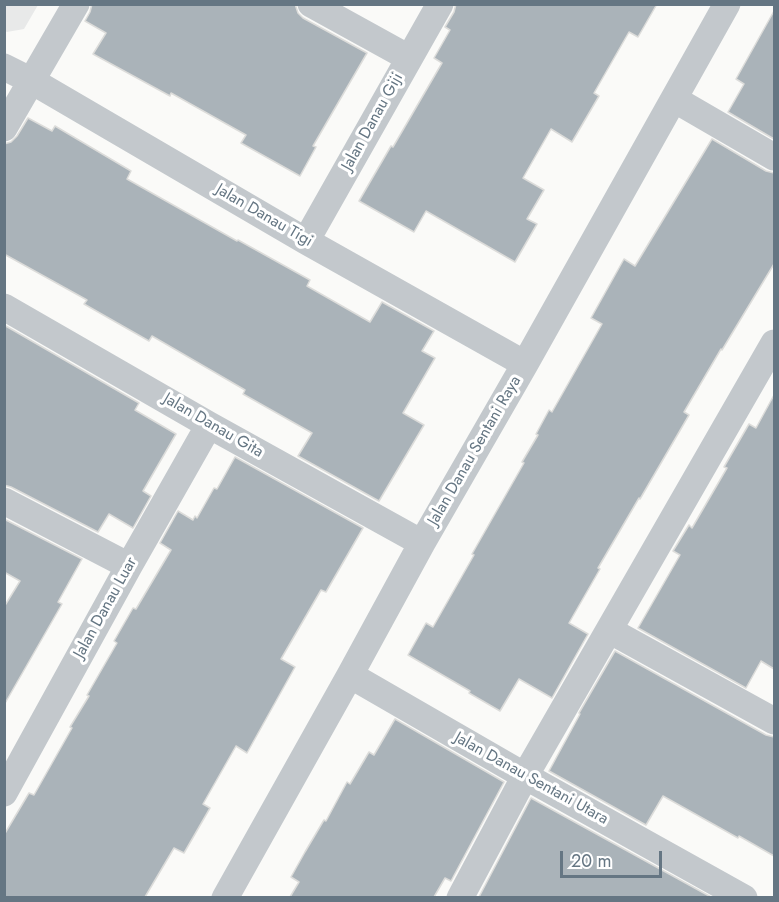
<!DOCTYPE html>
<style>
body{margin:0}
#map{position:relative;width:779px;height:902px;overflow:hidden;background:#fafaf8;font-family:Jost,sans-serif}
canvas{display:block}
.frame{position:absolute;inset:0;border:6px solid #657683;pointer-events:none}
.scale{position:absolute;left:560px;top:851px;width:102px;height:27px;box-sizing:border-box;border:3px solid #657683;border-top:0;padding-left:8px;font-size:18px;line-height:21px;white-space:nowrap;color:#657683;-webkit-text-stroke:4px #fff;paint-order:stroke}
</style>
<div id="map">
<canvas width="779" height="902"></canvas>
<div class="frame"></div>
<div class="scale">20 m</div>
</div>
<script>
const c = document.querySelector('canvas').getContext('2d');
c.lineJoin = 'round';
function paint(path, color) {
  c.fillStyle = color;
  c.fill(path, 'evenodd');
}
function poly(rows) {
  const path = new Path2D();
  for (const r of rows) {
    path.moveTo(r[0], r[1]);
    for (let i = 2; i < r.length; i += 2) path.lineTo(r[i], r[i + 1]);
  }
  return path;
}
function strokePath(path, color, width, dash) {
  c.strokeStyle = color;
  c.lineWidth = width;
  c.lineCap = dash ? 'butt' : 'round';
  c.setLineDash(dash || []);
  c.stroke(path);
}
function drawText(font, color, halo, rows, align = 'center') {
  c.font = font + ' Jost,sans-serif';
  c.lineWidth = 6;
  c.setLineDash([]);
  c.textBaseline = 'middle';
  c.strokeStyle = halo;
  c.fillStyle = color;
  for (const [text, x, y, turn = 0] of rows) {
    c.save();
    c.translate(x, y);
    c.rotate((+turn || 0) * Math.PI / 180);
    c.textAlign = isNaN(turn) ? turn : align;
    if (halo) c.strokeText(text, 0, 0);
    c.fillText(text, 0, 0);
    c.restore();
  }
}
paint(poly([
 [4,5,5,4,38,5,24,29,7,32,5,31]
]), '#e8e9e9');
const building = poly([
 [92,4,295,4,298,13,303,18,367,53,313,146,316,147,300,176,241,143,246,135,171,93,170,96,93,54,106,33,85,21,90,12,92,4],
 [456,4,657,4,638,37,629,32,594,93,599,96,572,142,551,129,523,178,544,190,527,219,537,224,515,262,426,211,414,232,359,201,391,146,393,147,442,63,434,58,450,30,445,27,454,12,456,4],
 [774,11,774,139,728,112,744,84,736,79,774,11],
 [28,118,52,131,55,126,131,171,127,179,237,241,238,240,310,280,307,286,370,322,382,302,434,331,422,351,435,358,403,413,424,425,379,501,298,456,312,433,243,394,245,390,152,336,149,341,84,304,87,300,4,254,4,144,11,142,17,136,28,118],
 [712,139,766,171,774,173,774,264,722,350,721,349,684,412,689,415,640,499,639,498,598,568,600,569,569,623,588,634,552,698,519,679,500,711,469,693,470,691,408,655,426,623,433,627,474,555,472,554,524,463,522,462,538,435,536,434,549,410,552,412,602,324,591,318,624,259,635,266,712,139],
 [4,325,139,403,135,410,176,434,143,491,151,496,133,528,109,514,98,532,11,487,4,485,4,325],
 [774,395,774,669,761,661,746,688,638,628,680,555,673,551,689,525,692,528,727,468,724,467,749,424,756,428,774,395],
 [235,457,363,528,326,592,321,590,281,659,295,667,247,753,236,746,203,804,210,808,184,853,174,848,145,897,4,897,4,835,29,793,34,795,72,728,70,727,89,696,87,695,117,643,114,641,133,608,136,609,171,550,160,543,178,511,193,520,195,516,197,518,214,488,217,489,235,457],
 [4,519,82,559,58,602,62,604,4,705,4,607,20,581,4,572,4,519],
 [615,651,766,735,774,737,774,856,739,836,738,838,663,796,646,825,549,771,580,714,579,713,615,651],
 [395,719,504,782,451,881,445,878,434,897,290,897,299,882,291,877,305,852,324,820,326,821,347,782,350,784,369,752,374,755,395,719],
 [531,798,711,897,479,897,531,798]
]);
paint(building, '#aab3b9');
strokePath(building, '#dcdcda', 1.5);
strokePath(poly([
 [311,4,409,58],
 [4,67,32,81,306,241,525,364],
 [674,99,774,157],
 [4,128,76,4],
 [306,241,440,4],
 [4,307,209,425,422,543],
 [4,501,129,566],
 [609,630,774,721],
 [350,675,525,776,744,898],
 [4,793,129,566,209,425],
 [225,898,350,675,422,543,525,364,727,4],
 [460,898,525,776,774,343]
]), '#c3c8cc', 27);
drawText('16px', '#657683', '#fff', [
 ["Jalan Danau Giji",373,122,-61],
 ["Jalan Danau Tigi",264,216,30],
 ["Jalan Danau Gita",213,426,30],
 ["Jalan Danau Sentani Raya",475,451,-60],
 ["Jalan Danau Luar",106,608,-61],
 ["Jalan Danau Sentani Utara",531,779,29]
]);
</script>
